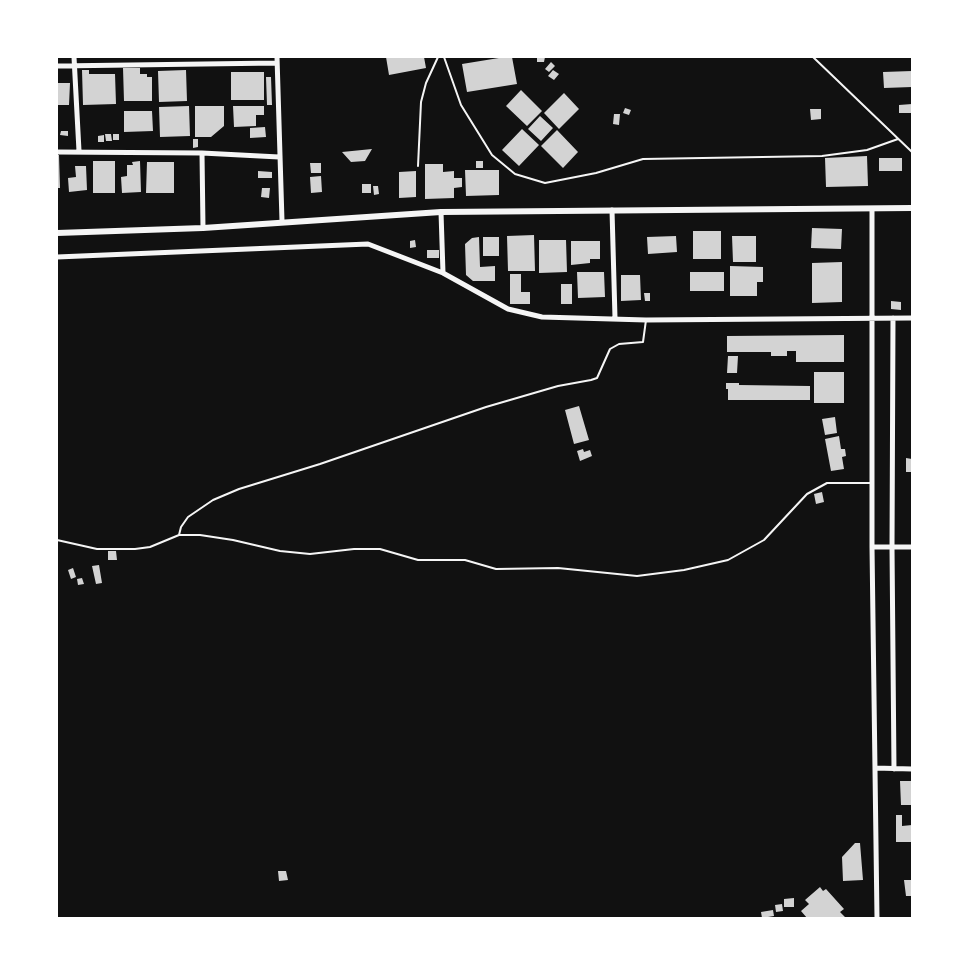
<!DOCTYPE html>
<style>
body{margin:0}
#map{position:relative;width:969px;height:975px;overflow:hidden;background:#111;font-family:"Fira Sans Condensed",sans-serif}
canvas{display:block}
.frame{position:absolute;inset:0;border:58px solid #fff;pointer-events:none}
</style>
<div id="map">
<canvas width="969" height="975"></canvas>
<div class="frame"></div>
</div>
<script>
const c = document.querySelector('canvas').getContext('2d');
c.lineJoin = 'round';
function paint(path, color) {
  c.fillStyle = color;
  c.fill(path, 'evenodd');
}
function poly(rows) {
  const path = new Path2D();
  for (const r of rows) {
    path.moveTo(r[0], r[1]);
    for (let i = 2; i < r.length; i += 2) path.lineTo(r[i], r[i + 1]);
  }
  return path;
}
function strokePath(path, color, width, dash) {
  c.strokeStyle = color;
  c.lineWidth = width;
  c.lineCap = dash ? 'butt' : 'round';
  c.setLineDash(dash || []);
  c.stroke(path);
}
paint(poly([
 [386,57,424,57,426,68,389,75],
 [505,57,512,57,517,84,467,92,462,64],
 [537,57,545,57,544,62,537,62],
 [551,62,555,66,549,72,545,69],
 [123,68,140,68,140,74,147,74,147,77,152,77,152,101,124,101],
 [82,70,89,70,89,74,115,74,116,104,83,105],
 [186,70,187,101,159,102,158,71],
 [553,70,559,74,554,80,548,76],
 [912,71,912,87,884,88,883,72],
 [231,72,264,72,264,100,231,100],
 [266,77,271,77,272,105,267,105],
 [57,83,70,83,69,105,57,105],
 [521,90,542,111,527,126,506,106],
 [564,93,579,109,559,129,544,113],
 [912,104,912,113,899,113,899,105],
 [189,106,190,136,160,137,159,107],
 [195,106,224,106,224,126,211,137,195,137],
 [233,106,264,106,264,115,256,115,256,126,234,127],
 [625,108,631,110,629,115,623,113],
 [810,109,821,109,821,119,811,120],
 [124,111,152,111,153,131,124,132],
 [614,114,620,114,619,125,613,124],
 [540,116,553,128,541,141,528,129],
 [265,127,266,137,250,138,250,128],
 [522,129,539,145,519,166,502,150],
 [557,130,578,152,563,168,541,146],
 [61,131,68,131,68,136,60,135],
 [105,134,111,134,112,141,106,141],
 [113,134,119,134,119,140,113,140],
 [104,135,104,142,98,142,98,136],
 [193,139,198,139,198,147,193,148],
 [372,149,365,161,351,162,342,152],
 [57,155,59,155,60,188,57,188],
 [867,156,868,186,826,187,825,158],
 [879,158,902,158,902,171,879,171],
 [93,161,115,161,115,193,93,193],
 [140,161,141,192,122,193,121,177,127,176,127,165,133,165,132,162],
 [476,161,483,161,483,168,476,168],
 [147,162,174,162,174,193,146,193],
 [310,163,321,163,321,173,311,173],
 [425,164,443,164,443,172,454,171,454,178,462,178,462,187,454,188,454,198,425,199],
 [75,166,86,166,87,190,69,192,68,178,76,177],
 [465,170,499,170,499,195,466,196],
 [258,171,272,172,272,178,258,178],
 [416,171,416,197,399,198,399,172],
 [321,176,322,192,311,193,310,177],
 [362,184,371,184,371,193,362,193],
 [373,186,378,186,379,194,374,195],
 [262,188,270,188,269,198,261,197],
 [812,228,842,229,841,249,811,248],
 [693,231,721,231,721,259,693,259],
 [534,235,535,271,508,271,507,236],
 [676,236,677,252,648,254,647,237],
 [732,236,756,236,756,262,733,262],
 [479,237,480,267,495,266,495,281,473,281,466,275,465,244,472,238],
 [483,237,499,237,499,256,483,256],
 [415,240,416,247,410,248,410,241],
 [539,240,566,240,567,272,539,273],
 [571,241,600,241,600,259,590,259,590,263,571,265],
 [427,250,439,250,439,258,427,258],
 [842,262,842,302,812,303,812,263],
 [730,266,763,267,763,282,757,282,757,296,730,296],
 [577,272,604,272,605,297,578,298],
 [690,272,724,272,724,291,690,291],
 [510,274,521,274,521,292,530,292,530,304,510,304],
 [621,275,640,275,641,300,621,301],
 [561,284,572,284,572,304,561,304],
 [644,293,650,293,650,301,645,301],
 [891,301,901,302,901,310,891,309],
 [844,335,844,362,796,362,796,351,787,351,787,356,771,356,771,352,727,352,727,336],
 [728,356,738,356,737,373,727,373],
 [814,372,844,372,844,403,814,403],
 [726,383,739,383,739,385,810,386,810,400,728,400,728,389,726,389],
 [579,406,589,440,574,444,565,410],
 [835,417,837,433,825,435,822,419],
 [839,436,841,449,845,449,846,456,842,457,844,469,831,471,825,439],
 [583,449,584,452,590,450,592,456,580,461,577,451],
 [906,458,912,459,911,472,906,472],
 [822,492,824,502,816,504,814,494],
 [108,551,116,551,117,560,108,560],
 [99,565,102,583,96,584,92,566],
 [73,568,76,577,71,579,68,570],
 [82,578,84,584,78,585,77,579],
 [900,781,912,781,912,805,901,805],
 [896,815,902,815,902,826,912,825,912,842,896,842],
 [855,843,860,843,863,880,843,881,842,857],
 [278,871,286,871,288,880,279,881],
 [904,880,912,880,912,896,906,896],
 [820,887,823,891,826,889,844,909,840,912,846,918,807,918,801,911,809,904,805,900],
 [794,898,794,907,784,907,784,899],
 [782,904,783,911,776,912,775,905],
 [773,910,774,916,762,918,761,912]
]), '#d3d3d3');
strokePath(poly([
 [444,57,461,105,492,155,515,174,545,183,596,173,643,159,822,156,867,150,898,139],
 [813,57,912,152],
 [418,166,421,102,426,83,438,57],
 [179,535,181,527,188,517,213,500,239,489,320,464,486,407,558,386,591,380,597,378,610,349,619,344,643,342,646,320],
 [57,540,97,549,135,549,150,547,179,535,200,535,233,540,280,551,310,554,354,549,380,549,418,560,465,560,496,569,558,568,637,576,684,570,728,560,764,540,807,494,827,483,871,483]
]), '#f5f5f5', 2);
strokePath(poly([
 [74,57,79,151],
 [277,57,282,221],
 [57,66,277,63],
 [57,152,202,153,279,157],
 [202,153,203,228],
 [872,209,872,547,877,918],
 [612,210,615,318],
 [441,212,443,273],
 [57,257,368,244,443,273,508,309,542,317,646,320,912,318],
 [893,318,892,547,894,769],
 [872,547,912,547],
 [875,768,912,769]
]), '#f5f5f5', 5);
strokePath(poly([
 [57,233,203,228,441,212,912,208]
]), '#f5f5f5', 6);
</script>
